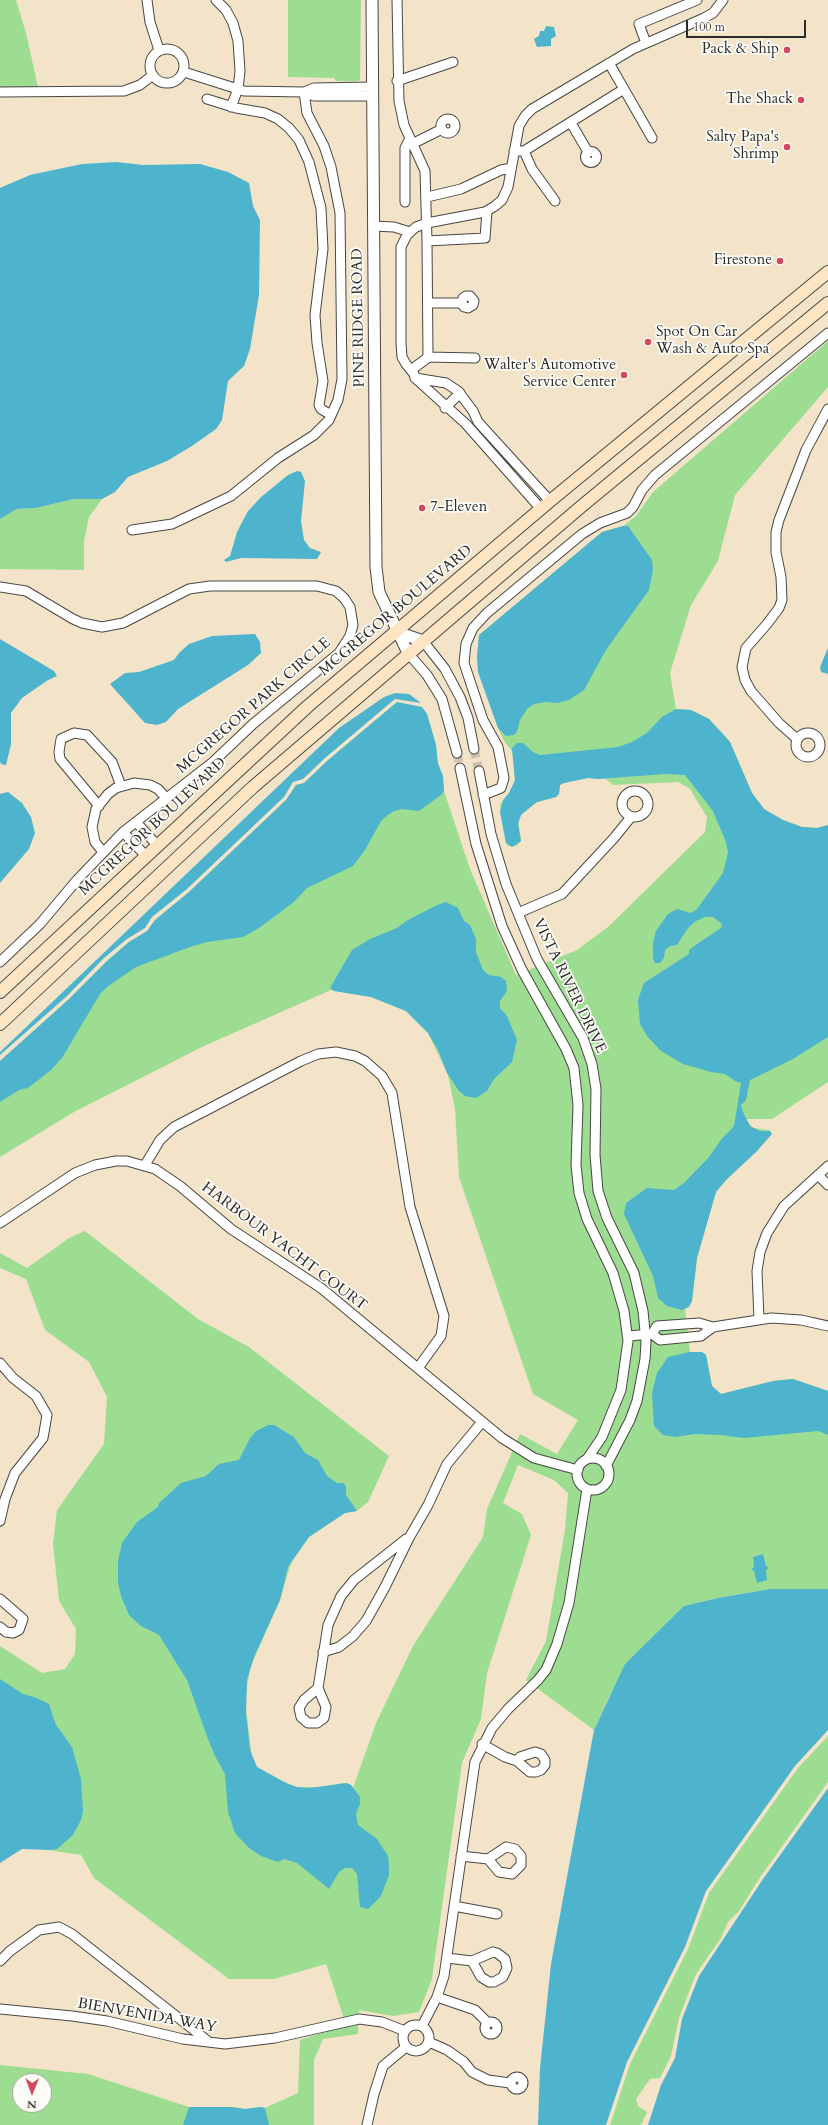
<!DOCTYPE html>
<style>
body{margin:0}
#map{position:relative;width:828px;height:2125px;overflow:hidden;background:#f3e4c9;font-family:Cardo,serif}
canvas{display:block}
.north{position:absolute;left:12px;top:2073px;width:40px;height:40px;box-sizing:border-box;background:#fdfcf7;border:1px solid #a9a8a5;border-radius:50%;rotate:181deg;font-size:11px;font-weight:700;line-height:16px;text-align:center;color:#2b2b2b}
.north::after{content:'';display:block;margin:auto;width:14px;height:18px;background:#d1495b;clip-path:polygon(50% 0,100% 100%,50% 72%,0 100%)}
.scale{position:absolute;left:686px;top:20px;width:120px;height:18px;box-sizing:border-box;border:2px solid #2b2b2b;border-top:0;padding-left:5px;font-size:12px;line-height:14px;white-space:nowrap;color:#2b2b2b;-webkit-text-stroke:3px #fdfcf7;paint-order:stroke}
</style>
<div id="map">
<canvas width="828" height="2125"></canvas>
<div class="north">N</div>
<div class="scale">100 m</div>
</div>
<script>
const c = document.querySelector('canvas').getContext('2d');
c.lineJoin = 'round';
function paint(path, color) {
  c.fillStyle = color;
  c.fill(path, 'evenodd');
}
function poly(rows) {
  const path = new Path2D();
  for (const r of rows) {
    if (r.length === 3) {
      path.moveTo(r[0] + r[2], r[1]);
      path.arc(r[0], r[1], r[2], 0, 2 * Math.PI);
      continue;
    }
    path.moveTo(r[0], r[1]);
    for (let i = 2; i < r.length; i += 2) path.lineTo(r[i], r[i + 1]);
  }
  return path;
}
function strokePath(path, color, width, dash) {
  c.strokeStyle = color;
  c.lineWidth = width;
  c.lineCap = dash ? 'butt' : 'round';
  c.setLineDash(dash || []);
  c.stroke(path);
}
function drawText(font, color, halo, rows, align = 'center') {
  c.font = font + ' Cardo,serif';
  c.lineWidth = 3.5;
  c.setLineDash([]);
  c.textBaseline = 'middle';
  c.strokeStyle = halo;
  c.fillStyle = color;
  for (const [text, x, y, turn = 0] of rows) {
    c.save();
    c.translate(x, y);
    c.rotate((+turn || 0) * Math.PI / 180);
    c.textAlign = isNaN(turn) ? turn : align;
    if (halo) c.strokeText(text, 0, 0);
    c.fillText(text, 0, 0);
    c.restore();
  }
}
paint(poly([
 [0,0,16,0,26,33,38,87,0,88],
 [288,0,361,0,360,80,357,81,336,81,334,78,288,77],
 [828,341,828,387,735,495,718,561,691,605,670,673,676,709,691,710,709,719,722,733,730,742,752,793,764,809,783,820,802,827,817,828,828,825,828,1082,772,1119,746,1119,753,1128,769,1130,772,1134,756,1152,726,1180,716,1192,697,1258,692,1301,685,1309,690,1352,702,1352,706,1355,712,1386,721,1394,773,1381,793,1379,828,1391,828,1589,770,1589,718,1598,684,1606,609,1697,594,1730,526,1680,546,1641,565,1530,568,1493,554,1480,518,1465,503,1503,522,1514,531,1535,487,1673,481,1719,462,1763,432,1979,419,2012,393,2016,359,2010,358,2034,323,2039,314,2060,314,2125,0,2125,0,2065,88,2074,189,2107,232,2107,245,2109,261,2107,265,2108,298,2093,300,2040,346,2025,326,1964,274,1979,229,1979,94,1878,81,1855,35,1848,22,1849,13,1853,0,1863,0,1646,42,1673,65,1669,75,1654,76,1629,59,1601,53,1544,57,1510,104,1444,107,1397,89,1362,45,1330,26,1279,0,1268,0,1253,27,1268,69,1238,85,1231,198,1319,249,1347,389,1456,368,1502,357,1511,345,1513,309,1537,292,1560,280,1600,250,1668,245,1700,252,1758,257,1767,274,1778,297,1787,322,1787,343,1783,351,1785,353,1788,376,1723,413,1646,483,1537,487,1509,520,1434,557,1454,578,1420,533,1394,459,1177,455,1109,448,1075,428,1033,406,1011,371,997,331,990,204,1046,74,1112,0,1157,0,1061,69,999,107,961,129,942,147,931,155,920,189,892,286,800,296,785,304,783,327,761,397,702,422,707,427,714,436,745,437,760,443,776,444,791,470,869,516,975,577,950,608,927,705,832,707,817,690,789,678,782,613,785,606,779,588,778,564,783,560,785,559,794,556,797,537,802,525,810,518,819,521,841,516,846,508,846,506,843,502,822,500,805,513,787,515,780,512,751,504,741,498,728,478,672,477,656,479,635,602,532,623,526,636,516,653,492],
 [20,2081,44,2081,44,2105,20,2105],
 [74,499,102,499,89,517,84,541,84,570,0,569,0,519,17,509,36,508],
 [828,1736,828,1782,761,1876,739,1911,728,1922,721,1938,696,1974,679,2018,671,2056,660,2078,650,2079,636,2099,638,2106,647,2112,641,2125,610,2125,630,2064,688,1949,709,1893,798,1768]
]), '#9cdd92');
paint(poly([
 [546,26,554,27,556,36,551,39,551,46,537,47,534,39,539,36,540,31,544,31],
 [117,162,143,165,200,164,228,172,249,183,253,206,260,220,259,295,250,349,244,366,228,381,222,420,216,429,192,446,167,461,128,477,115,492,102,499,74,499,36,508,17,509,0,519,0,188,30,175,82,164],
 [297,471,301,472,305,481,301,521,304,540,310,548,321,552,317,559,241,558,226,562,224,560,230,556,237,532,248,511,261,497,288,475],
 [623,526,628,526,652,560,653,570,649,590,606,650,584,690,569,700,558,703,545,702,534,704,528,708,520,720,517,732,514,735,506,736,498,728,478,672,477,656,479,635,602,532],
 [255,634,260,642,261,653,248,665,178,709,166,722,157,725,145,723,110,684,125,673,139,672,174,660,179,653,189,644,212,636],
 [0,639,54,671,57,676,48,680,22,698,11,713,11,744,6,765,1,764,0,761],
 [828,648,828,674,821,672,820,667],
 [395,693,409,694,421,703,395,699,325,758,303,779,293,782,284,797,187,889,152,917,145,928,127,939,104,958,67,996,0,1055,0,1052,339,728,384,697],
 [397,702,422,707,427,714,436,745,438,764,443,776,444,791,441,795,419,811,402,809,394,811,388,815,381,821,365,850,353,866,307,888,294,902,259,928,243,937,207,942,190,947,136,967,107,987,100,994,62,1058,51,1070,28,1088,19,1090,0,1102,0,1061,69,999,107,961,129,942,147,931,155,920,189,892,286,800,296,785,304,783,327,761],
 [676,709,691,710,709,719,722,733,730,742,752,793,764,809,783,820,802,827,817,828,828,825,828,1037,793,1059,750,1080,746,1100,741,1105,743,1112,750,1126,760,1131,770,1131,772,1134,756,1152,726,1180,716,1192,697,1258,692,1301,689,1307,682,1310,667,1306,658,1298,653,1276,624,1214,626,1203,647,1188,674,1190,684,1183,709,1157,720,1141,734,1126,741,1083,735,1081,725,1074,711,1072,683,1064,661,1051,647,1036,640,1024,638,1000,644,983,689,954,689,950,697,944,721,928,722,924,713,917,705,917,696,921,688,928,677,945,670,946,665,950,664,958,660,963,655,963,653,959,653,943,656,931,668,914,677,909,691,913,697,909,723,873,728,853,726,842,713,811,685,775,666,774,597,779,588,778,564,783,560,785,559,794,556,797,537,802,521,815,518,824,521,841,512,847,506,843,500,812,503,800,509,793,515,780,512,748,517,743,523,743,533,752,540,755,618,747,632,742,647,733,662,717],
 [8,792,22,803,31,817,35,833,29,849,0,883,0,794],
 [446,902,458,908,464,921,470,925,476,939,476,952,483,970,489,975,501,977,506,981,507,991,500,1001,500,1008,507,1016,517,1040,512,1062,494,1079,487,1091,476,1098,465,1096,459,1091,447,1073,438,1050,428,1033,406,1011,371,997,334,991,330,988,352,950,370,939,397,928,408,920,437,905],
 [690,1352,702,1352,706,1355,712,1386,721,1394,773,1381,793,1379,828,1391,828,1435,818,1431,744,1438,720,1435,695,1434,675,1437,663,1435,654,1426,652,1393,657,1373,668,1357],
 [268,1425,274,1425,294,1437,305,1453,318,1460,327,1476,337,1483,343,1483,346,1486,346,1495,357,1511,345,1513,309,1537,288,1567,280,1600,254,1657,247,1680,246,1713,250,1750,257,1767,288,1784,297,1787,310,1788,347,1783,351,1785,360,1797,360,1804,356,1814,358,1825,377,1839,388,1856,389,1865,389,1875,381,1896,368,1909,360,1907,357,1874,352,1868,345,1868,339,1872,329,1889,297,1863,284,1859,278,1862,261,1856,249,1848,235,1833,228,1812,225,1774,215,1756,208,1739,187,1680,159,1635,141,1626,129,1615,121,1596,118,1583,118,1561,122,1543,137,1522,158,1507,159,1503,181,1483,206,1476,219,1464,239,1460,250,1438,256,1431],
 [763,1554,766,1566,769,1568,766,1570,767,1580,757,1583,754,1571,751,1569,754,1567,753,1557],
 [770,1589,828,1589,828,1730,795,1766,706,1891,685,1947,627,2062,606,2125,538,2125,540,2068,551,1964,594,1730,625,1664,684,1606,718,1598],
 [0,1679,23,1694,37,1698,49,1704,56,1725,72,1747,81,1779,83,1812,81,1820,73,1835,57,1849,51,1850,22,1849,0,1863],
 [828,1788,828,2125,648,2125,661,2085,675,2058,682,2019,699,1976,763,1879],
 [189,2107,232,2107,245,2109,261,2107,265,2108,269,2125,183,2125]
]), '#4eb4cd');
strokePath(poly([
 [474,749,479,771],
 [457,753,460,768]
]), '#cbbfa9', 9, [9, 4.5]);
const minor = poly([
 [147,0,150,22,159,50],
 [216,0,226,10,233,23,238,41,240,71,238,89,231,107],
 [397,0,399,101,404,125,425,171,427,241,485,238,487,211],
 [646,43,639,24,697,0],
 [167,66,17],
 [609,63,652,138],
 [184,72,244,91,304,92,314,96,372,96],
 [397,81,453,62],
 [0,92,124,91,140,85,153,75],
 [304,92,314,88,372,87],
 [207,99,236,108,265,113,278,119,289,128,299,140,309,162,321,208,323,249,315,315,317,343,323,381,319,405,321,409,331,415],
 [448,126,7],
 [571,123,588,152],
 [412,144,442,129],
 [514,151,524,151,624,89],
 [524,151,532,169,555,201],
 [591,157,5.5],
 [427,197,461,189,501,170,511,168],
 [405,202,405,148,410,138],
 [373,226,394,227,410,232],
 [428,303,462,303,464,307,468,308,473,305,474,301,470,296,466,296,463,298,462,303],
 [427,357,475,358],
 [411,370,426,359,428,356,427,241],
 [415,378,446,383,458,391,473,411,478,422,550,501],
 [445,408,460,393],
 [541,509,466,424,415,378,414,374,406,364,402,357,401,343,401,247,407,235,416,227,427,223,485,212,495,206,502,200,508,187,519,126,525,116,532,109,633,49,704,18,713,13,723,0],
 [132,530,172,524,231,496,278,458,314,435,329,420,338,400,342,379,340,213,331,167,324,146,307,113,304,92],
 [0,587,26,591,73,619,82,623,102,627,123,623,189,589,210,586,317,586,336,591,344,598,350,607,353,625,350,636,339,653,253,724,213,762,123,832,77,880,40,924,0,962],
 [423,641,445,669,460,697,468,718,474,749],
 [408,653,427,675,442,699,457,753],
 [808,745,12],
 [797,739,779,723,751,691,745,680,742,667,746,648,767,624,779,608,782,600,781,577,776,552,776,532,779,520,806,450,828,409],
 [460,768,476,844,502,926,522,970,566,1049,574,1068,578,1105,576,1165,579,1193,587,1219,613,1273,624,1311,628,1341,621,1390,602,1437,587,1459],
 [479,771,491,834,506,884,537,959,583,1038,592,1064,596,1089,595,1155,598,1191,607,1218,634,1273,643,1311,646,1342,645,1359,637,1401,630,1420,606,1466],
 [635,804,13],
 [483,795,501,788,504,778,498,747,483,720,464,663,466,644,473,628,487,613,582,534,600,523,627,513,633,507,642,490,655,475,828,333],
 [99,806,60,759,59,752,61,739,74,733,87,735,112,762,121,786],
 [136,822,157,845],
 [123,832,146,856],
 [103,852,95,842,92,827,96,809,108,794,116,788,134,783,150,785,158,789,166,798],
 [518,913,562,894,614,838,631,817],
 [145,1165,160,1140,174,1127,301,1061,318,1054,336,1052,355,1056,365,1061,382,1076,392,1093,410,1207,444,1316,441,1336,418,1368],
 [818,1175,828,1185],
 [0,1223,75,1173,95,1165,116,1161,127,1161,155,1169,180,1186,231,1229,321,1288,502,1438,534,1458,578,1470],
 [759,1319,757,1271,760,1252,767,1233,784,1206,828,1166],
 [652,1334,657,1326,699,1323,713,1327,771,1318,801,1320,828,1326],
 [628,1336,652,1334,660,1340,701,1336,713,1327],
 [0,1363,13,1378,36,1396,47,1415,43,1438,15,1473,5,1499,0,1521],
 [593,1474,16],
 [0,1599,23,1619,19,1630,13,1633,6,1632,0,1627],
 [323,1652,339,1647,353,1636,366,1621,385,1587,409,1538,428,1505,447,1464,482,1422],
 [318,1688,328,1625,341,1596,354,1580,406,1539],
 [318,1688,326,1707,324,1718,317,1723,308,1723,301,1717,299,1708,304,1700,318,1688],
 [482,1744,505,1757,517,1761,530,1772,536,1772,541,1770,545,1765,545,1760,541,1754,535,1752,520,1757,517,1761],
 [506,1847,515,1849,521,1856,521,1865,512,1874,499,1872,488,1859,506,1847],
 [461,1856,488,1859],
 [454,1906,497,1914],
 [493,1952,497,1953,505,1959,507,1968,503,1977,494,1982,489,1982,481,1977,472,1961,493,1952],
 [447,1958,472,1961],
 [0,1961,10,1951,39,1930,59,1927,72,1934,209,2042],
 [437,1997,475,2010,488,2023],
 [0,2009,72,2016,107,2021,183,2039,225,2044,275,2038,359,2019,382,2022,405,2031],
 [491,2028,6],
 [416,2038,13],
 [422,2026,437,1997,444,1976,475,1762,492,1728,508,1709,538,1680,546,1670,557,1644,569,1603,587,1489],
 [429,2042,447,2050,464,2062,472,2072,488,2080,510,2083],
 [517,2083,6],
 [367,2125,374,2094,383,2066,406,2047]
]);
const tertiary = poly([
 [372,0,376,567,379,592,408,653],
 [397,632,423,641]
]);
const secondary = poly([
 [0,992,308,706,550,501,828,272],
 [0,1024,253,787,583,505,828,303]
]);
strokePath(minor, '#494743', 11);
strokePath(tertiary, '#494743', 13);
strokePath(secondary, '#494743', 14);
strokePath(minor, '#fff', 9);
strokePath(tertiary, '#fff', 11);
strokePath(secondary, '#fde5c4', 12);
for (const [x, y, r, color] of [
 [787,50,4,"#d1495b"],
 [801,100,4,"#d1495b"],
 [787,147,4,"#d1495b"],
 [780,261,4,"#d1495b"],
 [648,342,4,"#d1495b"],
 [624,375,4,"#d1495b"],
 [422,508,4,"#d1495b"]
]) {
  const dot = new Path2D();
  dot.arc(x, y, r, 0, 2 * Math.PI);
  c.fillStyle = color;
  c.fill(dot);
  strokePath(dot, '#fdfcf7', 1.5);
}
drawText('15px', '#2b2b2b', '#fdfcf7', [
 ["Pack & Ship",779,50],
 ["The Shack",793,100],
 ["Salty Papa's",779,138],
 ["Shrimp",779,155],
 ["Firestone",772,261],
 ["Spot On Car",656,333,"left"],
 ["Wash & Auto Spa",656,350,"left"],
 ["Walter's Automotive",616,366],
 ["Service Center",616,383],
 ["7-Eleven",430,508,"left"]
], 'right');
drawText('15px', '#2b2b2b', '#fdfcf7', [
 ["PINE RIDGE ROAD",359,318,-91],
 ["MCGREGOR BOULEVARD",396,611,-40],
 ["MCGREGOR PARK CIRCLE",254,706,-41],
 ["MCGREGOR BOULEVARD",153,827,-43],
 ["VISTA RIVER DRIVE",569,986,64],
 ["HARBOUR YACHT COURT",284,1247,37],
 ["BIENVENIDA WAY",147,2016,10]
]);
</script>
